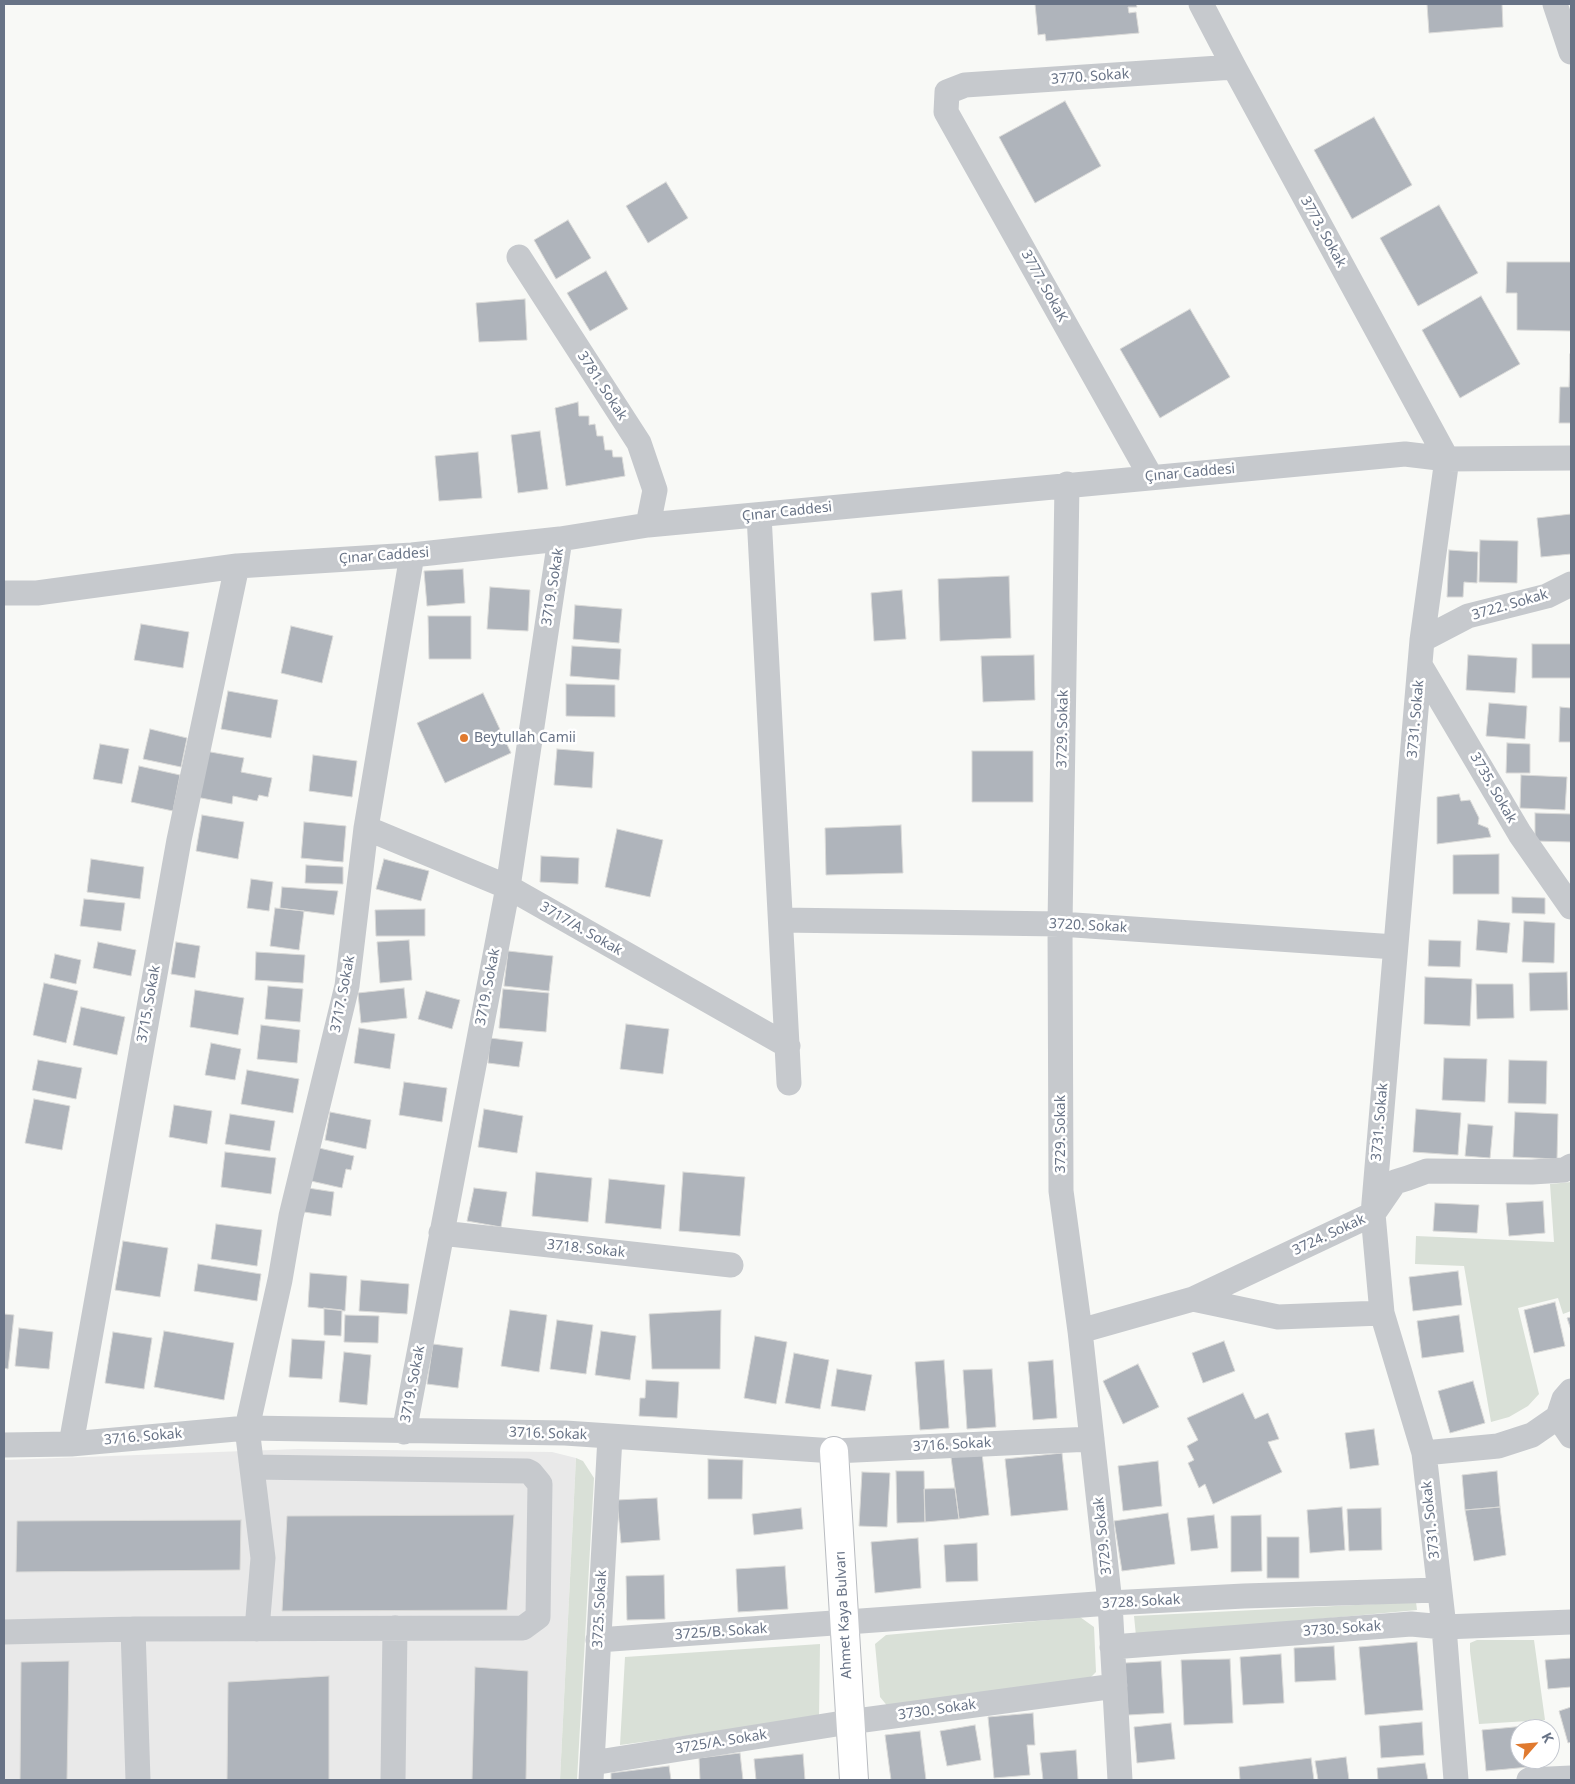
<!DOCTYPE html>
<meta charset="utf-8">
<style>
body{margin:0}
#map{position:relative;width:1575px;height:1784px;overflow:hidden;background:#f8f9f6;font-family:"Noto Sans",sans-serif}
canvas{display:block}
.frame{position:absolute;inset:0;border:5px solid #687386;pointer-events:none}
.north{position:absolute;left:1510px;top:1719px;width:50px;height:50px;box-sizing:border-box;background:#fff;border:1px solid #c3c7cf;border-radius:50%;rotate:63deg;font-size:14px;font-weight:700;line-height:20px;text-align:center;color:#687386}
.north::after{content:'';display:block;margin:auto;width:18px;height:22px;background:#e07a2f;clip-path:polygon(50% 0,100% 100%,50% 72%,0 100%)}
</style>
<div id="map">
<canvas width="1575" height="1784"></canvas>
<div class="frame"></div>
<div class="north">K</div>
</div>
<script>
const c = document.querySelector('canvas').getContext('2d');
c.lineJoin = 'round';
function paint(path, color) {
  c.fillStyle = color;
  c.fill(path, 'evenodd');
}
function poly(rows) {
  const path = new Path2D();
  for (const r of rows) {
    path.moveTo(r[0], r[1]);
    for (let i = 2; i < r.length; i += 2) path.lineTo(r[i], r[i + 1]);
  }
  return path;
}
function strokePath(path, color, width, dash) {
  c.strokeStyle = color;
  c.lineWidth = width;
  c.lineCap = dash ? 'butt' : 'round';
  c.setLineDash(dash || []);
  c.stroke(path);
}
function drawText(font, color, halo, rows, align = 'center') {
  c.font = font + ' "Noto Sans",sans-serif';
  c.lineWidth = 5;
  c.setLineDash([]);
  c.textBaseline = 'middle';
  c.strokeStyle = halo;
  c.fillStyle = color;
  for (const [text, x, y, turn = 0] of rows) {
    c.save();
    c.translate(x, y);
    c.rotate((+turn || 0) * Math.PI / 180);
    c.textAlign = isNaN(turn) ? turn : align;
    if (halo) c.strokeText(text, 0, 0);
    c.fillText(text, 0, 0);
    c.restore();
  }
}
paint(poly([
 [298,1449,552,1452,576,1458,560,1780,4,1780,4,1460]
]), '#e9e9e9');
paint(poly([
 [1571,1182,1571,1311,1563,1314,1558,1298,1518,1308,1539,1394,1528,1406,1509,1417,1491,1422,1464,1266,1415,1264,1416,1236,1554,1242,1550,1184],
 [576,1458,583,1461,594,1478,577,1780,560,1780],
 [1416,1602,1417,1610,1136,1636,1134,1616],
 [1080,1617,1094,1627,1096,1672,1085,1683,889,1708,880,1697,875,1644,886,1635],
 [1477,1640,1534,1640,1545,1720,1479,1724,1470,1651,1470,1643],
 [820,1644,819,1718,620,1745,625,1657]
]), '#d9e0d7');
const building = poly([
 [1035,4,1136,4,1137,7,1128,7,1129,13,1136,12,1139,33,1046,41,1045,34,1038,35,1035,4],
 [1427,4,1502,4,1503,27,1429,33,1427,4],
 [1065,101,1101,166,1035,203,999,137,1065,101],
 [1374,117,1412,185,1352,219,1314,150,1374,117],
 [666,182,688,218,648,243,626,206,666,182],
 [1439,205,1478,273,1418,306,1380,238,1439,205],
 [568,220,591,258,556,279,534,240,568,220],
 [1507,262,1571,262,1571,331,1517,330,1517,293,1506,293,1507,262],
 [606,271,628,309,590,331,567,293,606,271],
 [1481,296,1520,364,1460,398,1422,330,1481,296],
 [525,299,527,340,479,342,476,303,525,299],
 [1190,309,1230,377,1160,418,1120,349,1190,309],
 [1570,354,1571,423,1559,423,1560,387,1569,387,1570,354],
 [578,402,579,416,589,416,589,425,595,424,597,436,603,436,605,450,612,450,613,457,622,457,625,476,566,486,555,408,578,402],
 [540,431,548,489,518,493,511,435,540,431],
 [478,452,482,498,439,501,435,456,478,452],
 [1571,514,1571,554,1541,557,1537,518,1571,514],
 [1480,540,1518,541,1517,583,1479,582,1480,540],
 [1449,550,1478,552,1477,583,1464,582,1463,597,1447,597,1449,550],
 [463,569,465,603,427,606,424,571,463,569],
 [1009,576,1011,638,940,641,938,579,1009,576],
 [490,587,530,590,528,631,487,629,490,587],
 [902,590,906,639,874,641,871,593,902,590],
 [575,605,622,609,619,643,573,639,575,605],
 [428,616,471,616,471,659,429,659,428,616],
 [141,624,189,632,183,668,134,660,141,624],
 [291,626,333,636,322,683,281,673,291,626],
 [1532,644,1571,644,1571,678,1532,678,1532,644],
 [572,646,621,649,619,680,570,676,572,646],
 [1034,655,1035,700,983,702,981,656,1034,655],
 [1468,655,1517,658,1515,693,1466,690,1468,655],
 [566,684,615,685,615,717,566,716,566,684],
 [228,691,278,700,271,738,221,729,228,691],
 [483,693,511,753,445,783,417,723,483,693],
 [1489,703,1527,706,1525,739,1486,736,1489,703],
 [1560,707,1571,708,1571,742,1559,742,1560,707],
 [150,729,187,738,181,767,143,759,150,729],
 [1507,743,1530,744,1530,773,1506,773,1507,743],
 [100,744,129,749,122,784,93,779,100,744],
 [557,749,594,752,592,788,554,785,557,749],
 [205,751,244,758,241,772,272,778,268,797,259,795,257,801,233,796,232,804,196,797,205,751],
 [972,751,1033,751,1033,802,972,802,972,751],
 [313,755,357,761,352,797,309,791,313,755],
 [139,766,180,775,173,811,131,802,139,766],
 [1521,775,1567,777,1565,810,1520,808,1521,775],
 [1459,794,1461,801,1470,800,1479,818,1478,824,1488,828,1491,837,1437,844,1437,797,1459,794],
 [1535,813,1571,814,1571,842,1535,841,1535,813],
 [202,815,244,822,238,859,196,851,202,815],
 [304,822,346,826,343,862,301,858,304,822],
 [901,825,903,873,826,875,825,828,901,825],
 [617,829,663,840,650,897,605,887,617,829],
 [1499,854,1499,894,1453,894,1453,855,1499,854],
 [541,856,579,858,578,884,540,882,541,856],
 [91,859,144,867,140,899,87,892,91,859],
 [384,859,429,871,421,901,376,889,384,859],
 [306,865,343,867,343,884,305,883,306,865],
 [251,879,273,882,269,911,247,908,251,879],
 [282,887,338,891,334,915,280,908,282,887],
 [1512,897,1545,898,1545,914,1512,913,1512,897],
 [84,899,125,903,121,931,80,926,84,899],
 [275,908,304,911,299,950,270,946,275,908],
 [425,909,425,936,376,936,375,910,425,909],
 [1478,920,1510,923,1507,953,1476,950,1478,920],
 [1524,921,1555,923,1554,963,1522,962,1524,921],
 [409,940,412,980,380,983,377,942,409,940],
 [1429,940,1461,941,1460,967,1428,966,1429,940],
 [98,942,136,950,131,976,93,968,98,942],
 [176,942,200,946,195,978,171,974,176,942],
 [508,951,553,956,549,991,504,986,508,951],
 [256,952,305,955,303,983,255,980,256,952],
 [55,954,81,960,76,984,50,978,55,954],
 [1567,972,1568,1010,1530,1011,1529,973,1567,972],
 [1425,977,1472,979,1470,1026,1424,1024,1425,977],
 [44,983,78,991,66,1043,33,1035,44,983],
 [1476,984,1513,984,1514,1018,1477,1019,1476,984],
 [268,986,303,989,300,1022,265,1019,268,986],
 [404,988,407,1018,361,1023,358,993,404,988],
 [503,989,549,993,546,1032,499,1028,503,989],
 [195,990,244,998,238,1035,190,1027,195,990],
 [426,991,460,1000,452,1029,418,1019,426,991],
 [81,1007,125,1017,117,1055,73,1045,81,1007],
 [626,1024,669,1029,663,1074,620,1069,626,1024],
 [261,1025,300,1030,297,1063,257,1059,261,1025],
 [359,1028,395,1034,390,1069,354,1063,359,1028],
 [490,1038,523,1042,519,1067,488,1063,490,1038],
 [211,1043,241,1049,235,1080,205,1075,211,1043],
 [1444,1058,1487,1059,1485,1102,1442,1100,1444,1058],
 [38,1060,82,1068,76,1099,32,1090,38,1060],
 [1509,1060,1547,1061,1546,1104,1508,1103,1509,1060],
 [247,1070,299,1079,293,1113,241,1104,247,1070],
 [404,1082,447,1088,442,1122,399,1115,404,1082],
 [34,1099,70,1106,62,1150,25,1143,34,1099],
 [174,1105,212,1111,207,1144,169,1137,174,1105],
 [484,1109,523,1116,517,1153,478,1147,484,1109],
 [1416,1109,1461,1113,1458,1155,1413,1152,1416,1109],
 [330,1112,371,1120,366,1149,325,1140,330,1112],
 [1515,1112,1558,1114,1557,1159,1513,1157,1515,1112],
 [230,1114,275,1121,270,1151,225,1144,230,1114],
 [1468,1124,1493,1126,1490,1158,1465,1156,1468,1124],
 [319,1148,354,1156,351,1170,346,1169,342,1188,311,1181,319,1148],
 [225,1152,276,1158,271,1194,221,1187,225,1152],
 [536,1172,592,1178,588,1222,532,1216,536,1172],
 [683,1172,745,1177,740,1236,679,1231,683,1172],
 [609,1179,665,1185,661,1229,605,1223,609,1179],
 [308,1188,334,1192,331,1216,304,1212,308,1188],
 [474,1188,507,1192,501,1227,467,1221,474,1188],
 [1543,1201,1545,1233,1509,1236,1506,1203,1543,1201],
 [1435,1203,1479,1205,1477,1233,1433,1231,1435,1203],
 [216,1224,262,1230,257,1266,211,1259,216,1224],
 [123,1241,168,1248,160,1297,115,1290,123,1241],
 [198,1264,261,1274,257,1301,194,1291,198,1264],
 [1458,1271,1462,1305,1413,1311,1409,1277,1458,1271],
 [310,1273,347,1276,345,1311,308,1307,310,1273],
 [361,1280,409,1284,407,1314,359,1311,361,1280],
 [1555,1302,1565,1346,1534,1353,1524,1310,1555,1302],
 [324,1308,342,1310,341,1336,324,1335,324,1308],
 [510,1310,547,1315,539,1372,501,1366,510,1310],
 [721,1310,720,1369,652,1369,649,1314,721,1310],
 [4,1314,14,1315,8,1369,4,1368,4,1314],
 [345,1315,379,1316,378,1343,344,1342,345,1315],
 [1459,1315,1464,1352,1422,1358,1417,1321,1459,1315],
 [1571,1317,1571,1330,1567,1318,1571,1317],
 [557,1320,593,1325,586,1374,550,1369,557,1320],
 [19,1328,53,1332,49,1369,15,1366,19,1328],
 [164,1331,234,1343,224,1400,154,1387,164,1331],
 [601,1331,636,1336,630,1380,595,1375,601,1331],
 [113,1332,152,1338,144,1389,105,1383,113,1332],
 [755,1336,787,1342,776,1404,744,1398,755,1336],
 [292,1339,325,1341,322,1379,289,1377,292,1339],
 [1224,1341,1235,1371,1203,1383,1192,1353,1224,1341],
 [433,1344,463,1348,458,1388,427,1384,433,1344],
 [344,1352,371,1355,367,1405,339,1402,344,1352],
 [794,1353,829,1360,820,1409,785,1403,794,1353],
 [944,1360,949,1428,920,1430,915,1362,944,1360],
 [1053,1360,1057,1418,1033,1420,1028,1362,1053,1360],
 [1138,1364,1159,1407,1123,1424,1103,1381,1138,1364],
 [837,1369,872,1375,865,1411,831,1406,837,1369],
 [992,1369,996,1427,967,1429,963,1370,992,1369],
 [646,1380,679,1382,677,1418,639,1416,640,1398,645,1398,646,1380],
 [1473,1381,1485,1423,1450,1433,1438,1391,1473,1381],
 [1243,1393,1255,1419,1268,1413,1279,1439,1268,1442,1282,1472,1213,1504,1205,1484,1199,1488,1188,1463,1194,1460,1187,1446,1198,1440,1187,1418,1243,1393],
 [1374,1429,1379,1465,1350,1469,1345,1433,1374,1429],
 [982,1453,989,1515,959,1519,951,1457,982,1453],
 [1062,1453,1068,1510,1011,1516,1005,1459,1062,1453],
 [708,1459,743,1460,742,1499,708,1499,708,1459],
 [1158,1461,1162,1506,1123,1511,1118,1466,1158,1461],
 [896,1471,924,1471,925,1522,897,1523,896,1471],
 [1497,1471,1500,1507,1465,1510,1462,1475,1497,1471],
 [862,1472,890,1473,887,1527,859,1526,862,1472],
 [955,1488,959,1519,925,1522,924,1489,955,1488],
 [657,1498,660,1540,621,1543,617,1500,657,1498],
 [1342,1507,1345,1550,1310,1553,1307,1510,1342,1507],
 [1500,1507,1506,1555,1474,1561,1465,1510,1500,1507],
 [801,1508,803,1529,754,1535,752,1514,801,1508],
 [1381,1508,1382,1550,1349,1551,1347,1509,1381,1508],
 [1168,1513,1175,1564,1122,1571,1114,1521,1168,1513],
 [514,1515,507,1610,282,1611,287,1516,514,1515],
 [1214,1515,1218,1548,1191,1551,1187,1518,1214,1515],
 [1261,1515,1262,1571,1231,1572,1231,1516,1261,1515],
 [241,1520,240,1570,16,1572,17,1521,241,1520],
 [1267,1537,1299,1537,1299,1578,1267,1578,1267,1537],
 [918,1538,921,1588,875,1593,871,1542,918,1538],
 [977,1543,978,1581,946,1582,944,1545,977,1543],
 [785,1566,788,1609,738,1612,736,1569,785,1566],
 [664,1575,665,1619,627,1620,626,1576,664,1575],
 [1417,1642,1423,1710,1365,1715,1359,1647,1417,1642],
 [1334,1646,1336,1680,1295,1682,1294,1648,1334,1646],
 [1281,1654,1284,1703,1243,1705,1240,1657,1281,1654],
 [1571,1658,1571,1687,1548,1689,1545,1660,1571,1658],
 [1230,1659,1233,1723,1184,1725,1181,1660,1230,1659],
 [69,1661,67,1780,20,1780,21,1662,69,1661],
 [1161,1661,1164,1713,1128,1715,1125,1663,1161,1661],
 [475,1667,528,1671,526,1780,472,1780,475,1667],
 [329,1676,329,1780,227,1780,228,1682,329,1676],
 [1571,1707,1571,1742,1568,1743,1559,1711,1571,1707],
 [1033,1713,1035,1745,1027,1745,1030,1775,994,1778,988,1717,1033,1713],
 [1422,1722,1424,1755,1381,1758,1379,1726,1422,1722],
 [1171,1723,1175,1759,1137,1763,1134,1727,1171,1723],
 [975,1725,981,1760,947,1766,940,1731,975,1725],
 [1525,1726,1526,1729,1520,1729,1520,1759,1528,1759,1529,1767,1486,1771,1482,1730,1525,1726],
 [920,1731,926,1780,891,1780,885,1735,920,1731],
 [1076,1750,1078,1780,1043,1780,1040,1753,1076,1750],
 [740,1753,743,1780,700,1780,699,1758,740,1753],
 [803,1754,805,1780,756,1780,754,1759,803,1754],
 [1346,1757,1349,1780,1318,1780,1315,1761,1346,1757],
 [1311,1758,1314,1780,1240,1780,1239,1767,1311,1758],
 [1425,1763,1428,1780,1378,1780,1377,1768,1425,1763],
 [669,1766,671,1780,611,1780,611,1773,669,1766]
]);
paint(building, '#afb4bb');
strokePath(building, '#dadad8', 1);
const major = poly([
 [834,1451,854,1780]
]);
strokePath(major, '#b9bcc1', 30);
strokePath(poly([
 [1201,4,1234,67,1447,459,1422,640,1373,1214,1382,1313,1424,1453,1444,1627,1456,1780],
 [1555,4,1571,52],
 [519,257,639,443,655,490,648,525],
 [1151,477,946,112,947,92,965,85,1234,67],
 [1067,484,1060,924,1061,1191,1080,1331,1110,1603,1120,1780],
 [759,515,789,1083],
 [4,593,37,593,237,566,412,555,560,539,648,525,1405,454,1447,459,1571,458],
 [1422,640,1468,616,1547,596,1571,584],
 [1420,665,1520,834,1571,907],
 [366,828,508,887,788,1046],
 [781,920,1060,924,1395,947],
 [441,1233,731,1265],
 [1193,1299,1278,1317,1382,1313],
 [1080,1331,1193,1299,1373,1214,1395,1182,1408,1178,1427,1171,1532,1172,1564,1170,1571,1166],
 [1558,1417,1571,1436],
 [404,1432,508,887,560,539],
 [71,1444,179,840,237,566],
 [4,1445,71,1444,247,1428,565,1433,834,1451,1092,1439],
 [1424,1453,1498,1446,1532,1435,1558,1417,1564,1399,1571,1391],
 [257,1629,263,1558,247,1428,280,1280,291,1216,347,986,366,828,412,555],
 [4,1632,133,1629],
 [598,1640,1110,1603,1244,1596,1438,1590],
 [1112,1647,1411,1624,1444,1627,1571,1622],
 [592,1763,849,1722,1115,1686],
 [138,1780,133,1629,523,1628,538,1617,540,1484,531,1473,527,1471,252,1467],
 [393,1780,395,1628],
 [591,1780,610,1437],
 [1529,1780,1571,1778]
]), '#c6c9cd', 25);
strokePath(major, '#fff', 28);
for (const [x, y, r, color] of [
 [464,738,5,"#e07a2f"]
]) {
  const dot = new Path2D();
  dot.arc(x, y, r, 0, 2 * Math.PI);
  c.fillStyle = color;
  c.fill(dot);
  strokePath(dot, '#fff', 2);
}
drawText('14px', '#687386', '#fff', [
 ["3770. Sokak",1090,77,-4],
 ["3773. Sokak",1323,232,61],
 ["3777. SokaK",1044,286,61],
 ["3781. Sokak",602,386,57],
 ["Çınar Caddesi",1190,473,-5],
 ["Çınar Caddesi",787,512,-6],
 ["Çınar Caddesi",384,556,-4],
 ["3719. Sokak",553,587,-81],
 ["3722. Sokak",1510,605,-16],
 ["3731. Sokak",1416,719,-85],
 ["3729. Sokak",1063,729,-89],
 ["3735. Sokak",1493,788,60],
 ["3720. Sokak",1088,926,3],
 ["3717/A. Sokak",581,929,30],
 ["3719. Sokak",488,987,-79],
 ["3717. Sokak",343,994,-79],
 ["3715. Sokak",149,1004,-80],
 ["3731. Sokak",1380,1122,-85],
 ["3729. Sokak",1061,1134,-90],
 ["3724. Sokak",1329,1235,-25],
 ["3718. Sokak",586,1249,6],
 ["3719. Sokak",413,1384,-79],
 ["3716. Sokak",548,1434,2],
 ["3716. Sokak",143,1437,-5],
 ["3716. Sokak",952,1445,-3],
 ["3731. Sokak",1431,1520,-96],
 ["3729. Sokak",1103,1536,-96],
 ["3728. Sokak",1141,1602,-3],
 ["3725. Sokak",600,1609,-87],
 ["Ahmet Kaya Bulvarı",844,1615,-93],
 ["3730. Sokak",1342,1629,-4],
 ["3725/B. Sokak",721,1632,-4],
 ["3730. Sokak",937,1710,-8],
 ["3725/A. Sokak",721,1742,-9]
]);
drawText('14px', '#687386', '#fff', [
 ["Beytullah Camii",474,738]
], 'left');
</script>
